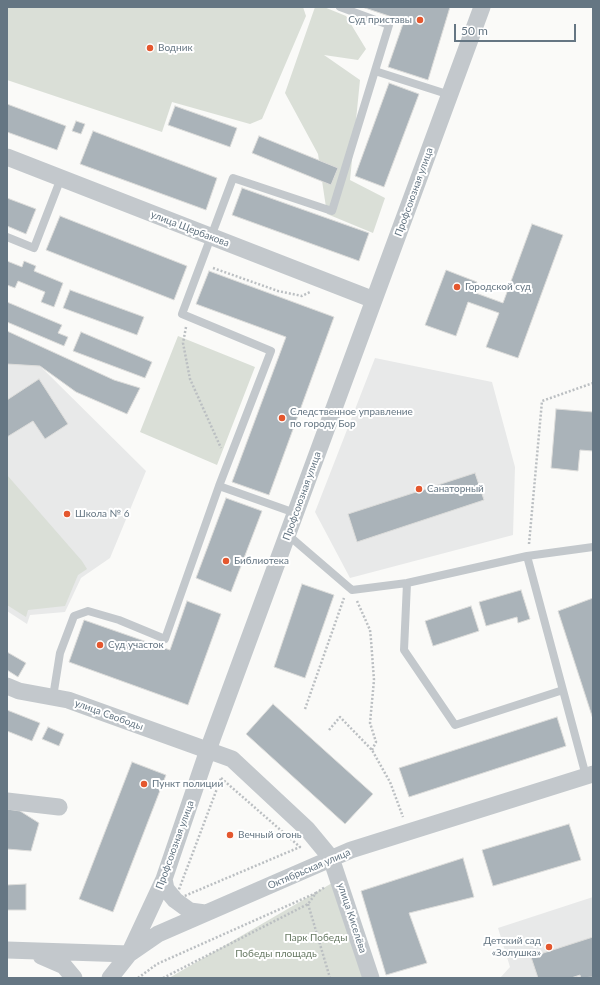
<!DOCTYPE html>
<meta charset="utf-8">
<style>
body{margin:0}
#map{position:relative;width:600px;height:985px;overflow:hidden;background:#fafaf8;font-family:Lato,sans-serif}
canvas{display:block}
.frame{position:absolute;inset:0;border:8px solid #657683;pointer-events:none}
.scale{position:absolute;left:454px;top:24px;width:122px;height:18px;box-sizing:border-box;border:2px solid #657683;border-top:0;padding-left:5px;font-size:12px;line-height:14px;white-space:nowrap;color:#657683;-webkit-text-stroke:3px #fff;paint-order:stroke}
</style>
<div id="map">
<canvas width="600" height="985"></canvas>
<div class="frame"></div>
<div class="scale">50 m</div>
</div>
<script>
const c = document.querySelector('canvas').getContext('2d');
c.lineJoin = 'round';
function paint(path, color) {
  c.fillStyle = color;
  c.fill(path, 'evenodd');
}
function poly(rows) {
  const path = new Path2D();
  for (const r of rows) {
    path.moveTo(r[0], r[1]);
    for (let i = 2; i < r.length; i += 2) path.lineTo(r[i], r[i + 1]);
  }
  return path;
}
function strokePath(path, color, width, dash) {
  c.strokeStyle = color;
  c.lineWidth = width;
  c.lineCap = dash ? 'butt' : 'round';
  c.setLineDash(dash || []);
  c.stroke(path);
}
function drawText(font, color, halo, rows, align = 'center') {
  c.font = font + ' Lato,sans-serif';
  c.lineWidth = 4;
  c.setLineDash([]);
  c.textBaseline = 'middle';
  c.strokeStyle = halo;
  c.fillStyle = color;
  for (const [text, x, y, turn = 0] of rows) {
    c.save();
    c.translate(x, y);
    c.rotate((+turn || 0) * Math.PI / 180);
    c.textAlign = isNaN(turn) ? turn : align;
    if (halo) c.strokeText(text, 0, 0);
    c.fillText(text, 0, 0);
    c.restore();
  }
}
paint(poly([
 [375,358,492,382,515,467,513,535,350,578,315,512],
 [7,364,40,366,146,471,110,558,81,578,65,612,30,615,27,624,7,611],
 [593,897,593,978,500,978,510,967,498,928]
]), '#e8e9e9');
paint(poly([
 [7,7,303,7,306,16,262,119,250,124,172,102,162,132,7,80],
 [315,7,324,7,346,16,366,49,358,60,324,55,360,80,350,180,385,198,373,233,327,214,318,154,285,93],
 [178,336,255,367,217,465,140,432],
 [7,475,82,561,87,569,78,575,65,606,28,610,26,617,7,605],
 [339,879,369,978,169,978]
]), '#dadfd7');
const building = poly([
 [362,7,450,7,428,80,388,67,404,21,362,7],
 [389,83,419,94,384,187,355,176,389,83],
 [7,104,66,126,57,150,7,132,7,104],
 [175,106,237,128,230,147,168,125,175,106],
 [76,121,85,124,81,134,72,131,76,121],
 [93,131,217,178,206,210,80,164,93,131],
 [259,136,338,168,331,185,252,153,259,136],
 [242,188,369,233,359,261,232,215,242,188],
 [7,198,36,209,26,234,7,226,7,198],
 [60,216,187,266,174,300,46,250,60,216],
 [532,224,563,235,518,358,486,347,499,313,468,302,456,336,425,325,446,270,477,282,473,292,503,303,532,224],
 [7,261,22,267,24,261,36,266,34,271,63,283,54,307,41,302,45,292,18,281,15,288,7,285,7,261],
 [209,271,334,317,269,495,232,482,286,337,196,304,209,271],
 [70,290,144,317,137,335,63,308,70,290],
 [7,302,62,325,58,333,68,337,64,346,7,322,7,302],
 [7,331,114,380,140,388,127,414,76,392,40,366,7,364,7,331],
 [81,332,152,362,145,378,73,351,81,332],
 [39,379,68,424,45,439,33,421,7,437,7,400,39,379],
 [556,409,593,412,593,451,580,450,578,471,551,468,556,409],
 [475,473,484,500,357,542,348,514,475,473],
 [226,498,262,511,231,592,196,578,226,498],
 [302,584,334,595,305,678,274,667,302,584],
 [521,590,530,619,518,623,517,617,486,626,479,602,521,590],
 [593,598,593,719,558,611,593,598],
 [187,601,221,614,188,705,69,662,84,620,170,650,187,601],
 [471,606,479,631,433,646,425,621,471,606],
 [7,652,26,663,18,677,7,670,7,652],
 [273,704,373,794,345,824,246,734,273,704],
 [7,710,40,723,32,741,7,731,7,710],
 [557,717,566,746,409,797,399,768,557,717],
 [48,727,64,734,59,746,42,739,48,727],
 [132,762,166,775,113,912,79,899,132,762],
 [7,809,20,811,39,823,31,851,7,849,7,809],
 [569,824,581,860,493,886,482,850,569,824],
 [463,858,474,897,409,913,427,963,386,975,361,891,463,858],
 [26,884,26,910,7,910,7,885,26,884],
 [593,937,593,977,581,978,580,975,571,978,538,978,531,957,593,937]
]);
paint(building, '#aab3b9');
strokePath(building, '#dcdcda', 1);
strokePath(poly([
 [213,268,278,291,302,296,310,292],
 [186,327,183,343,190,379,221,448],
 [529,544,542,401,593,383],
 [357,601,370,630,371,640,374,680,370,723,376,742,372,750],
 [305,709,344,598],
 [329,730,340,717,372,750,390,782,403,817],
 [221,778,300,847,175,900,221,778],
 [308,904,330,978],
 [138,978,157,964,316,893],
 [163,978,308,904,316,893,325,887]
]), '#bbbfc2', 2.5, [2, 2]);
strokePath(poly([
 [375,71,450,95],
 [7,237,34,248,61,178],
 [219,486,271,351,182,314,233,178,332,211,389,25,340,7],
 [288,535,352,590,407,583,527,556,593,547],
 [527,556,586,776],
 [407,583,404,650,455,725,563,690],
 [53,697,60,653,74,616,88,611,119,620,165,639,219,486,295,513]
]), '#c3c8cc', 8);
strokePath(poly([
 [7,157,374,300],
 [7,686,19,691,68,700,232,759,307,829,331,858,371,978],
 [7,801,59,807],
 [164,879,166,889,175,900,190,911,205,913],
 [7,950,129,954,158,934,351,850,593,774],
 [41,956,64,966,74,978],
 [110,978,129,954,164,879,208,750,482,7]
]), '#c3c8cc', 17);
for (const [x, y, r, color] of [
 [420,20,4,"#e4572e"],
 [150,48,4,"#e4572e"],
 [457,287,4,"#e4572e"],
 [282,418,4,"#e4572e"],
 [419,489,4,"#e4572e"],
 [67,514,4,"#e4572e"],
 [226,561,4,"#e4572e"],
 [100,645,4,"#e4572e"],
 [144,784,4,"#e4572e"],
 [230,835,4,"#e4572e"],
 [549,947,4,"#e4572e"]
]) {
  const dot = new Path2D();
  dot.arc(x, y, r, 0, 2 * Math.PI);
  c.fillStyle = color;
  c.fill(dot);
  strokePath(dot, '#fff', 1.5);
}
drawText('10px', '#657683', '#fff', [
 ["Суд приставы",412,20,"right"],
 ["Водник",158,48],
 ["Городской суд",465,287],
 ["Следственное управление",290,412],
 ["по городу Бор",290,424],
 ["Санаторный",427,489],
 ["Школа № 6",75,514],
 ["Библиотека",234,561],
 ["Суд участок",108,645],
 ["Пункт полиции",152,784],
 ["Вечный огонь",238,835],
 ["Детский сад",541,941,"right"],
 ["«Золушка»",541,953,"right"]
], 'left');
drawText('10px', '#657683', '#fff', [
 ["Профсоюзная улица",414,192,-70],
 ["улица Щербакова",190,229,21],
 ["Профсоюзная улица",302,496,-70],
 ["улица Свободы",109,715,20],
 ["Профсоюзная улица",175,845,-70],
 ["Октябрьская улица",309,869,-23],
 ["улица Киселёва",352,918,72]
]);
drawText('10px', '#687a64', '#fff', [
 ["Парк Победы",316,938],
 ["Победы площадь",276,954]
]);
</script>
